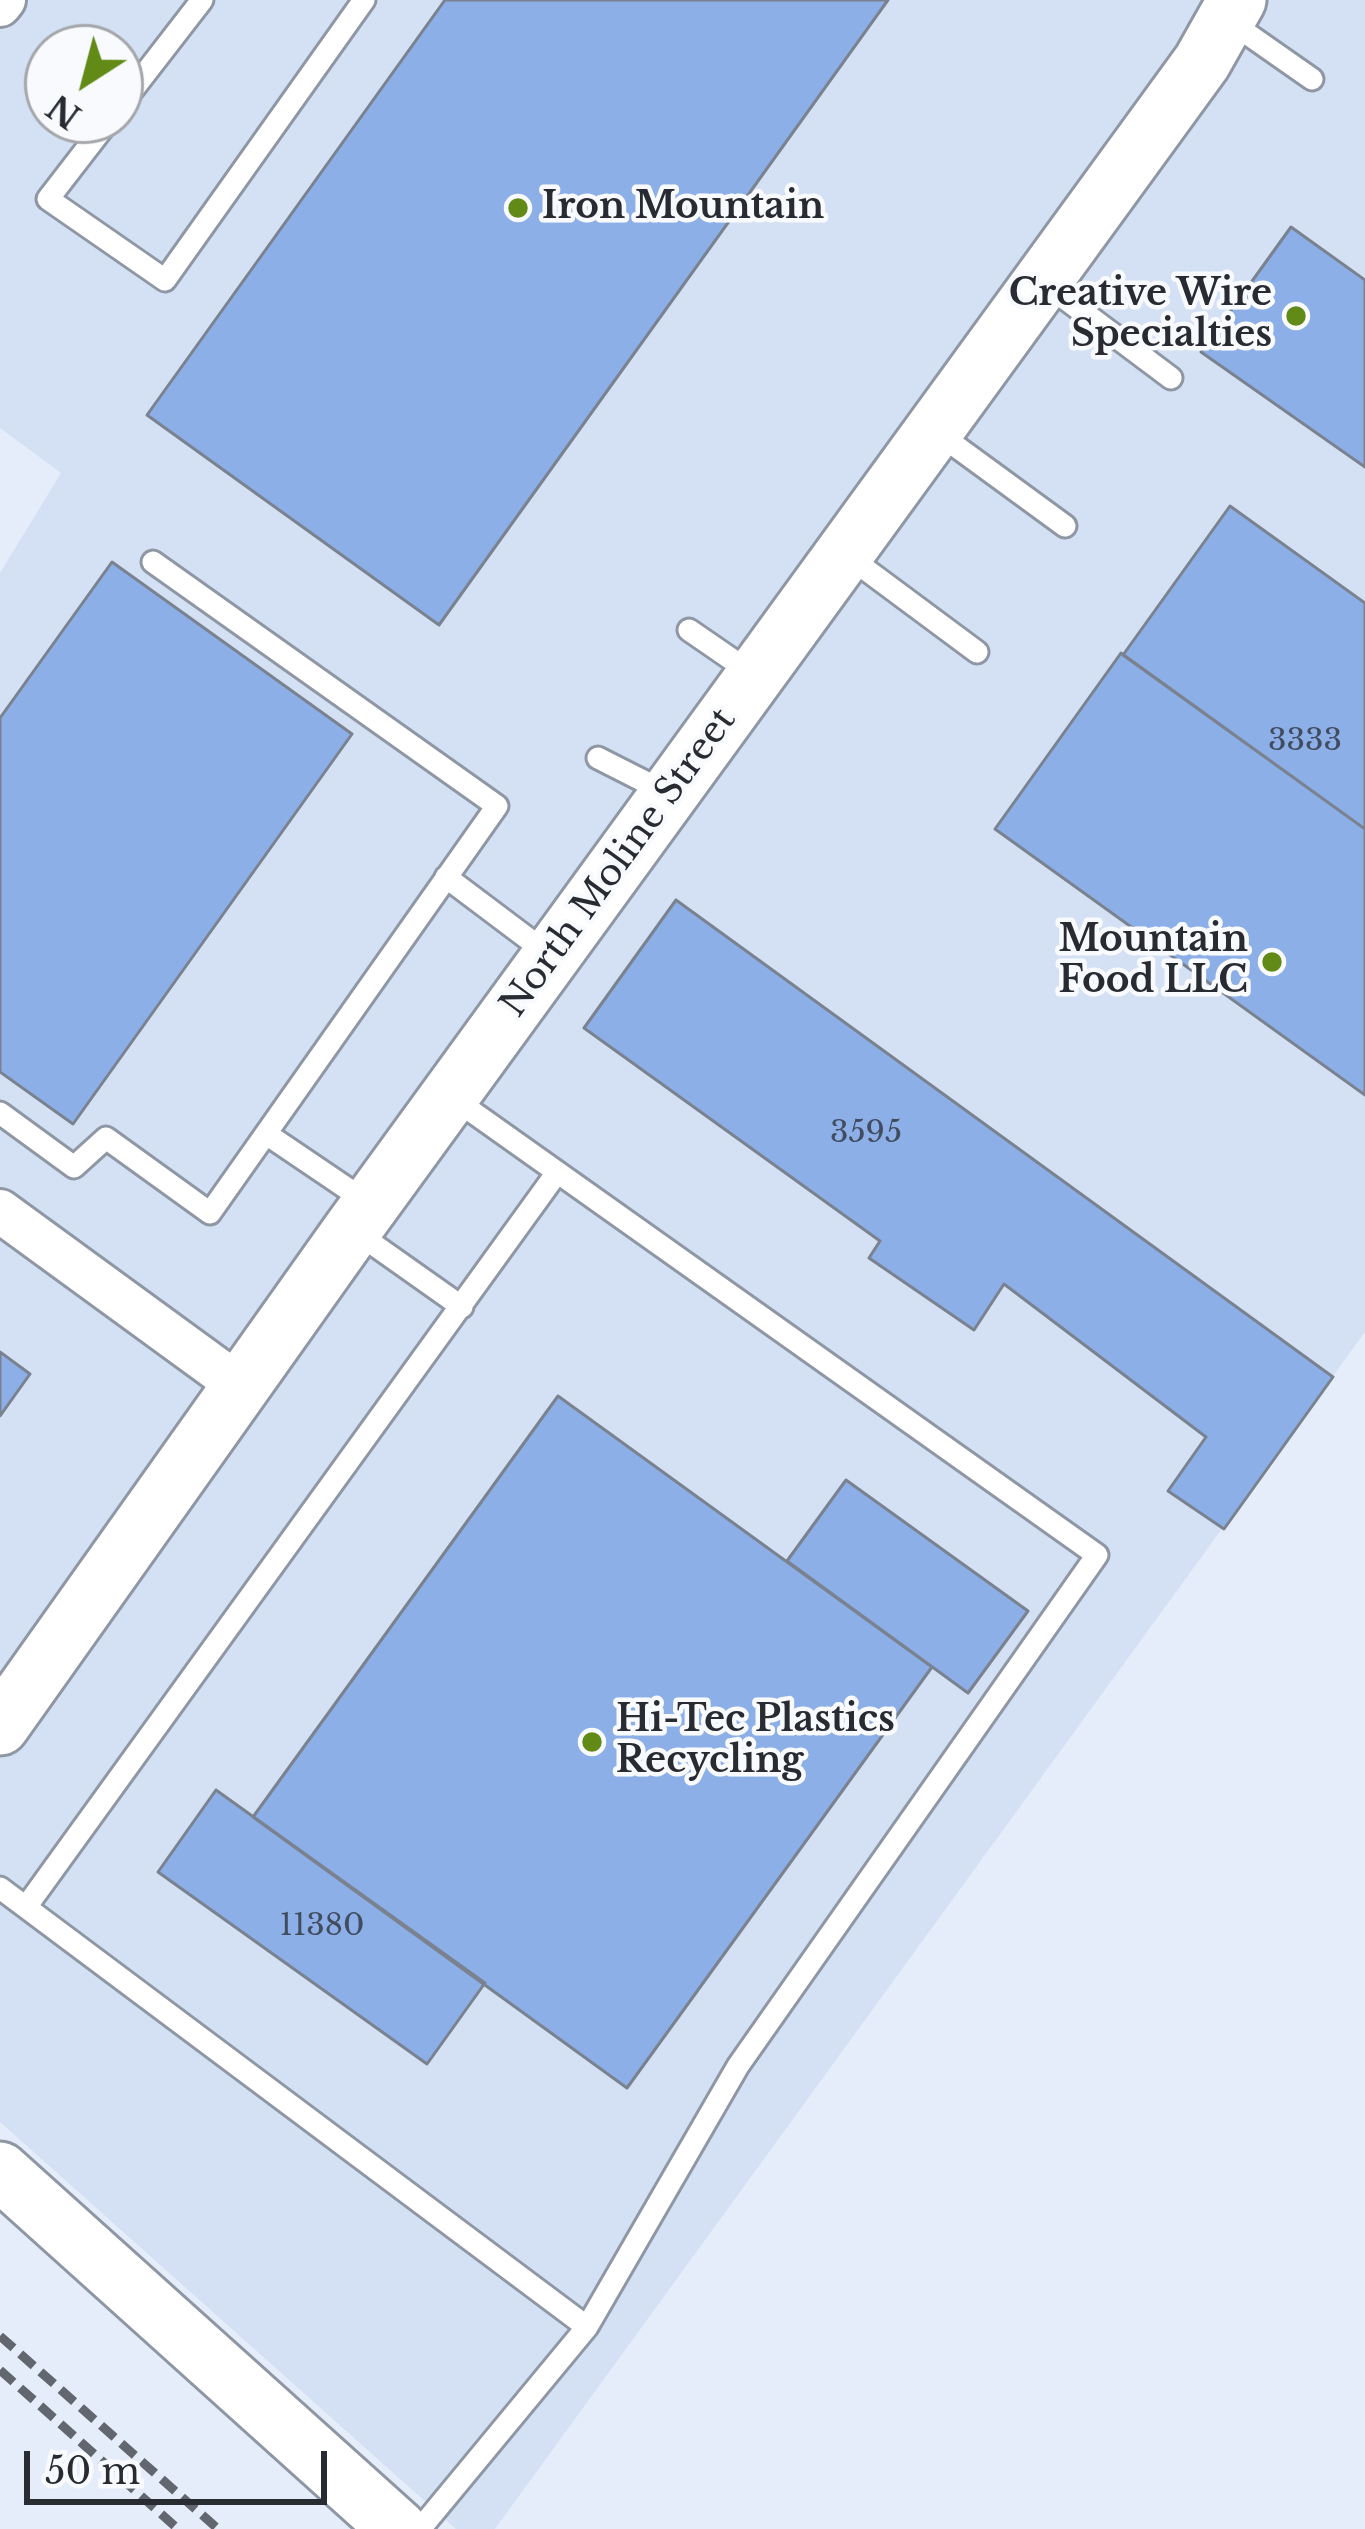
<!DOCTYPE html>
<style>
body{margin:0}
#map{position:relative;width:1365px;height:2529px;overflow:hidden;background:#e5edfb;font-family:"Libre Baskerville",serif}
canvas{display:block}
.north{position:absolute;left:24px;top:24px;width:120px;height:120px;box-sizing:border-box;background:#f8fafd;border:3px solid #a5a7ab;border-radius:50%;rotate:216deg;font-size:33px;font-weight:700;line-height:48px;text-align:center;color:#282b31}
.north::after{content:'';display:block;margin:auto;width:42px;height:54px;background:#618a16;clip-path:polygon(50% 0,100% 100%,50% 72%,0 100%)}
.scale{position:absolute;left:24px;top:2451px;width:303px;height:54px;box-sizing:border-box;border:6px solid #282b31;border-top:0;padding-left:15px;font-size:36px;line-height:42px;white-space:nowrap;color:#282b31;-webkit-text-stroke:9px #f8fafd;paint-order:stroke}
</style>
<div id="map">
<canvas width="1365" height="2529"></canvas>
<div class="north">N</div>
<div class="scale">50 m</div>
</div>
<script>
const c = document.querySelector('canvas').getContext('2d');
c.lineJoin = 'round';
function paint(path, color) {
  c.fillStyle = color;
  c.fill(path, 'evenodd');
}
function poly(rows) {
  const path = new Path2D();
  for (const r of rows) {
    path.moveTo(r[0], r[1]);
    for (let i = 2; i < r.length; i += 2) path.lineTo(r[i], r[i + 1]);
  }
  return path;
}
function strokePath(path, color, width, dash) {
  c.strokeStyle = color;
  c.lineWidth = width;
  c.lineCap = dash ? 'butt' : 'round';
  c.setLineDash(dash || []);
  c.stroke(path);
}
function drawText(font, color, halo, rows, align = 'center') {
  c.font = font + ' "Libre Baskerville",serif';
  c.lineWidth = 9;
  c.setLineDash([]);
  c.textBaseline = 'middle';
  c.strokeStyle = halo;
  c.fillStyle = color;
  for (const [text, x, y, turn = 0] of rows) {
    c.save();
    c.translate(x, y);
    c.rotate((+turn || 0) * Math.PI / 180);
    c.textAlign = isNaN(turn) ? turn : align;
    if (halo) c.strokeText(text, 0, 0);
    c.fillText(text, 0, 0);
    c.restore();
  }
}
paint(poly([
 [0,0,1365,0,1365,1332,495,2529,456,2529,0,2122,0,573,61,473,0,428],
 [48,48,120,48,120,120,48,120]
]), '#d4e1f5');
const building = poly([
 [445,0,888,0,439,625,147,415,445,0],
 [1291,227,1365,280,1365,467,1201,352,1291,227],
 [1230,506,1365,603,1365,829,1123,655,1230,506],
 [112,562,352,734,73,1124,0,1072,0,718,112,562],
 [1121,653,1365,829,1365,1095,995,829,1121,653],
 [676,900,1333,1377,1224,1529,1168,1491,1206,1437,1004,1284,974,1330,869,1258,880,1241,584,1028,676,900],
 [0,1352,30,1374,0,1416,0,1352],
 [558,1396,932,1667,627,2088,253,1817,558,1396],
 [846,1480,1028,1611,968,1693,787,1561,846,1480],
 [216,1790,485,1983,427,2064,158,1872,216,1790]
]);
paint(building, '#8cafe8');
strokePath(building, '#7b828f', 3);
const lane = poly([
 [1229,21,1312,79],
 [120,106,202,0],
 [109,120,48,199,165,280,364,0],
 [1043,282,1171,378],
 [935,431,1065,526],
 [845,554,977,652],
 [689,630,753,674],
 [598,758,669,794],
 [446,877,551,956],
 [0,1113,74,1167,106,1138,210,1213,497,806,153,562],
 [268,1135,370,1204],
 [353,1230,462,1307],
 [0,1888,587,2327],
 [26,1907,556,1174],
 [420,2529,587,2327,738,2066,1097,1555,450,1096]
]);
const street = poly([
 [0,5,4,0],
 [0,1211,240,1386]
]);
const secondary = poly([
 [0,1726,352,1230,1202,62,1237,0],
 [0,2171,398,2529]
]);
strokePath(lane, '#8f97a4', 27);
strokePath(street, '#8f97a4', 48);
strokePath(secondary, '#8f97a4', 63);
strokePath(lane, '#fff', 21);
strokePath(street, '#fff', 42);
strokePath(secondary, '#fff', 57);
strokePath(poly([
 [0,2336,218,2529],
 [0,2370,178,2529]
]), '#62666e', 9, [18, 9]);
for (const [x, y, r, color] of [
 [518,208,12,"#618a16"],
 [1296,316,12,"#618a16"],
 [1272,962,12,"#618a16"],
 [592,1742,12,"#618a16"]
]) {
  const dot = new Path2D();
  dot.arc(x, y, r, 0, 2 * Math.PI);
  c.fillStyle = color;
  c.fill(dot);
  strokePath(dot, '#f8fafd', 4.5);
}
drawText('30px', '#414c5f', null, [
 ["3333",1305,742],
 ["3595",866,1134],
 ["11380",322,1927]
]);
drawText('bold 36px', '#282b31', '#f8fafd', [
 ["Iron Mountain",542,208],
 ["Creative Wire",1272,295,"right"],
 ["Specialties",1272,336,"right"],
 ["Mountain",1248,941,"right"],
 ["Food LLC",1248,982,"right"],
 ["Hi-Tec Plastics",616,1721],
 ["Recycling",616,1762]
], 'left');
drawText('36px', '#282b31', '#f8fafd', [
 ["North Moline Street",619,863,-54]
]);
</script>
